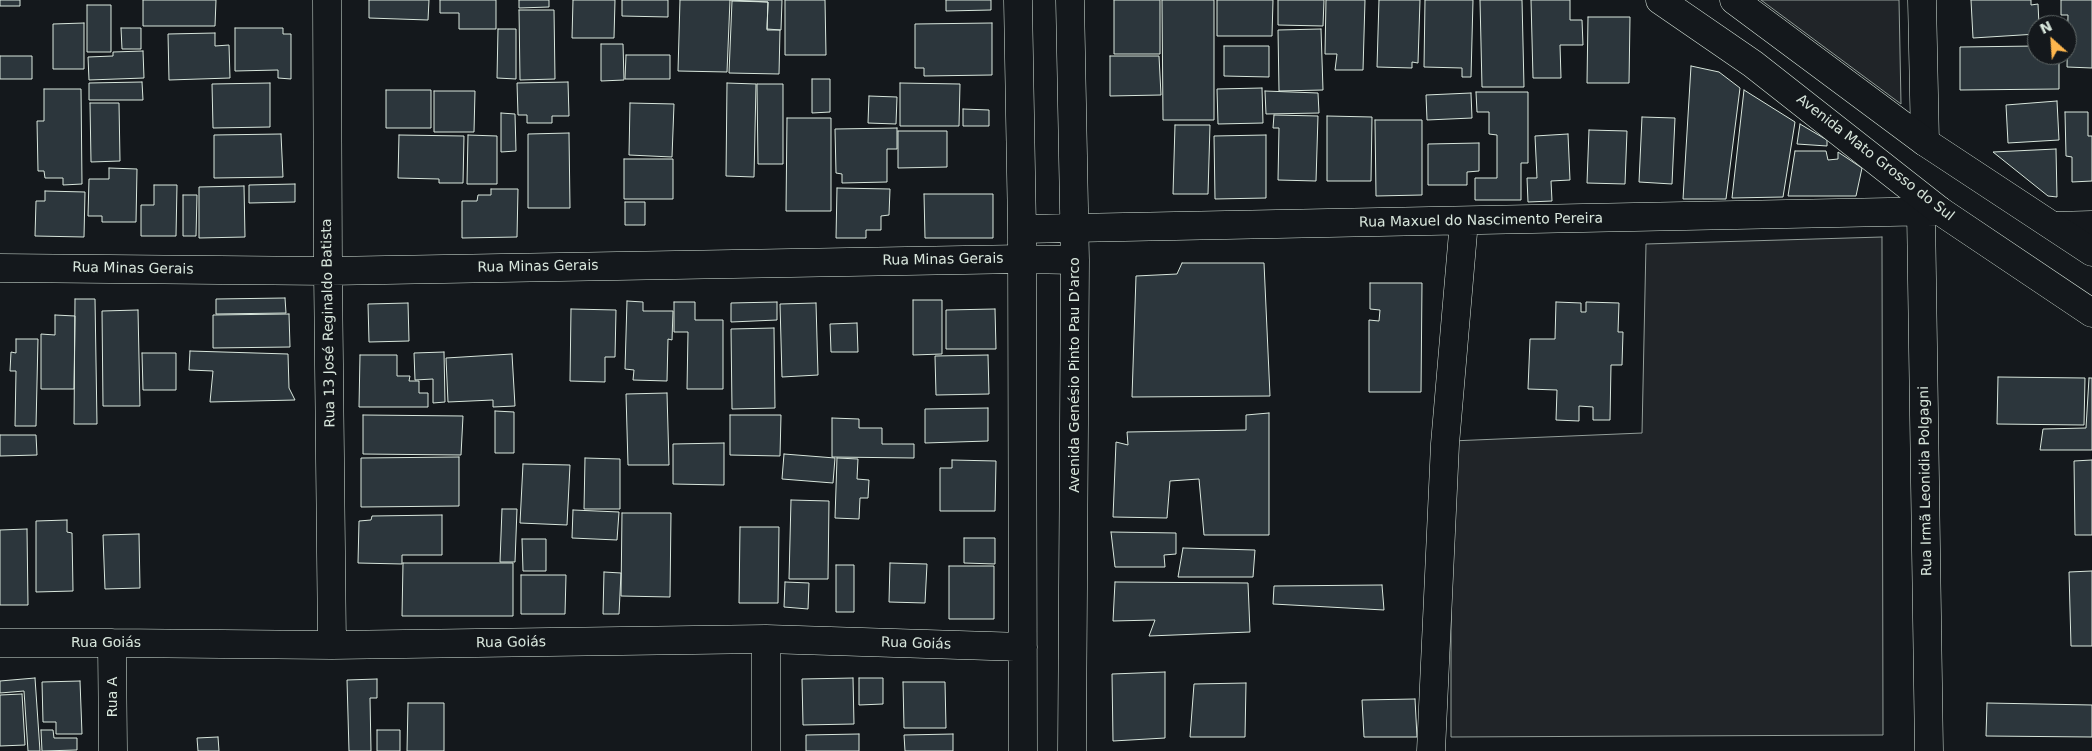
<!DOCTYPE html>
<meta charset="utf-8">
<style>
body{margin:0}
#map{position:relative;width:2092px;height:751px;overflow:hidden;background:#14181c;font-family:"DejaVu Sans",sans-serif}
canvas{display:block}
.north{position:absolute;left:2027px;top:15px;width:50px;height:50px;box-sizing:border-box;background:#14181c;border:1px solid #626a69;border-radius:50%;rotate:334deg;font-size:14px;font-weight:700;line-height:20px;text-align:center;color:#d8e6dc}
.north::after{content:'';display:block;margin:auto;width:18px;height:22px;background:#ffb74d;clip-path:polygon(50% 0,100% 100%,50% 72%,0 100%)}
</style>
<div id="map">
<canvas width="2092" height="751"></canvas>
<div class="north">N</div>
</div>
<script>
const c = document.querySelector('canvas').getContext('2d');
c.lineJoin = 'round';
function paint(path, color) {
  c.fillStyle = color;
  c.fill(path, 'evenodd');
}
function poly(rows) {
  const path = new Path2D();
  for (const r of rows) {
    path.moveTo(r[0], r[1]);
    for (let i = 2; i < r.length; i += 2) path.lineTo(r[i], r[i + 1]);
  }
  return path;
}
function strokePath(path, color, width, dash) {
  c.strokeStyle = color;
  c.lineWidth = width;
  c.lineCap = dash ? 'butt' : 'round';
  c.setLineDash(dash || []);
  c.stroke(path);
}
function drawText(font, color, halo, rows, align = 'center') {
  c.font = font + ' "DejaVu Sans",sans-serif';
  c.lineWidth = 4;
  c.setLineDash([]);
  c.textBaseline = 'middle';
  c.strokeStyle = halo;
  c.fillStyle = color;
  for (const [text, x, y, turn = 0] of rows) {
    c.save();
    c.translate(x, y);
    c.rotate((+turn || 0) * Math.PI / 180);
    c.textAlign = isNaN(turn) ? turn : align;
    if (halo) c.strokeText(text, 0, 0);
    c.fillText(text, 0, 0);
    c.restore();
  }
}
const green = poly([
 [1761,0,1899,0,1901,104,1761,0],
 [1882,237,1883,735,1451,737,1451,441,1642,433,1646,244,1882,237]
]);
paint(green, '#202428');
strokePath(green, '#939e99', 1);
const building = poly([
 [0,0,20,0,20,6,0,6,0,0],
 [143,0,216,0,215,26,143,26,143,0],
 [369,0,429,0,428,20,369,18,369,0],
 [440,0,496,0,496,29,459,29,459,13,440,13,440,0],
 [519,0,549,0,549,7,519,8,519,0],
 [573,0,615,0,614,38,572,38,573,0],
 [622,0,668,0,668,17,622,16,622,0],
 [680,0,730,0,727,72,678,71,680,0],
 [730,0,782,0,781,30,767,29,768,2,730,0],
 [785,0,825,0,826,55,785,55,785,0],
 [946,0,991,0,991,10,946,11,946,0],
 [1114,0,1160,0,1160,54,1114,54,1114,0],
 [1162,0,1214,0,1214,120,1163,120,1162,0],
 [1217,0,1273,0,1272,36,1217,36,1217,0],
 [1278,0,1324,0,1323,26,1278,25,1278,0],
 [1326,0,1365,0,1363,70,1335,70,1337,54,1325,54,1326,0],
 [1379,0,1420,0,1418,63,1412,62,1412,68,1377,67,1379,0],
 [1425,0,1473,0,1471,77,1462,77,1462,68,1424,67,1425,0],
 [1480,0,1522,0,1524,87,1482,87,1480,0],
 [1531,0,1570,0,1570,20,1582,20,1583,45,1560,45,1561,78,1533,78,1531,0],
 [1971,0,2031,0,2031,5,2038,4,2039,25,2037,25,2037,34,1973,38,1971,0],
 [2061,0,2092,0,2092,68,2067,67,2068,15,2061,15,2061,0],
 [732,1,768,2,767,30,780,30,779,74,729,73,732,1],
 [87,5,111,5,111,52,87,52,87,5],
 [519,10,554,10,555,79,520,80,519,10],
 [1588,17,1630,17,1629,83,1587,83,1588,17],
 [84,23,84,69,53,69,53,24,84,23],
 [992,23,992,75,924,76,924,68,915,68,915,24,992,23],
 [121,28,141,28,141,49,122,49,121,28],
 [235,28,283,28,283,34,291,34,291,79,278,78,278,70,235,71,235,28],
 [498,29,516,29,516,79,497,78,498,29],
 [1321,29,1323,90,1279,91,1278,30,1321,29],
 [215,33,215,46,229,45,230,78,169,80,168,34,215,33],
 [601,44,623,44,624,80,601,81,601,44],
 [1224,46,1269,46,1269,77,1224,76,1224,46],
 [2037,46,2037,55,2059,56,2059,89,1960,90,1960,47,2037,46],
 [143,51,144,78,89,80,88,57,113,56,113,52,143,51],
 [626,55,670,55,670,79,625,79,626,55],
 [0,56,32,56,32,79,0,79,0,56],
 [1110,56,1159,56,1161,95,1110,96,1110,56],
 [1691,66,1719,72,1740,88,1726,199,1683,199,1691,66],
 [812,79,830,79,830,112,812,113,812,79],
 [142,82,143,100,89,100,89,83,142,82],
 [568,82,569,116,552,116,552,123,527,123,527,115,518,115,517,83,568,82],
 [270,83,270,127,213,128,212,84,270,83],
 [727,83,756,84,754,177,726,176,727,83],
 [900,83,960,84,959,126,900,126,900,83],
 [757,84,783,84,783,164,758,164,757,84],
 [1262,88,1263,123,1218,124,1217,89,1262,88],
 [44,89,81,89,82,184,63,185,63,178,45,178,44,171,38,171,37,121,44,121,44,89],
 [386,90,431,90,431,128,386,128,386,90],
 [1744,90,1795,122,1783,197,1732,198,1744,90],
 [434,91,475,91,474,132,434,132,434,91],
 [1265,91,1318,93,1319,113,1266,114,1265,91],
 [1476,92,1528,92,1528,163,1521,163,1521,200,1475,200,1475,178,1497,178,1497,135,1489,134,1489,112,1477,112,1476,92],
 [1471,93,1472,118,1427,120,1426,95,1471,93],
 [869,96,897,97,896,124,868,123,869,96],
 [2057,101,2059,140,2008,143,2006,105,2057,101],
 [90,103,119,103,120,161,91,162,90,103],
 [630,103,674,104,672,157,629,155,630,103],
 [963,109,989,110,989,126,963,126,963,109],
 [2065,112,2088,112,2088,136,2092,136,2092,181,2072,182,2072,157,2066,156,2065,112],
 [501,113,515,114,516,151,501,152,501,113],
 [1274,115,1318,116,1316,181,1278,180,1279,128,1273,128,1274,115],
 [1327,116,1372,117,1371,181,1327,181,1327,116],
 [1642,117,1675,118,1672,184,1639,182,1642,117],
 [787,118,831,118,831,211,786,211,787,118],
 [1375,120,1422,120,1422,195,1376,196,1375,120],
 [1800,124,1827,140,1827,146,1797,144,1800,124],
 [1175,125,1210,125,1208,194,1173,194,1175,125],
 [897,128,897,149,887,149,887,182,842,183,842,174,836,173,835,129,897,128],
 [1589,130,1627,131,1625,184,1587,183,1589,130],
 [898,131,947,131,947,167,898,168,898,131],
 [569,133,570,208,528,208,528,134,569,133],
 [281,134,283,177,214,178,214,135,281,134],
 [1568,134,1570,180,1551,181,1552,201,1528,202,1527,178,1537,178,1535,136,1568,134],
 [399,135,464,136,463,183,439,183,439,179,398,178,399,135],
 [468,135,497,136,497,184,467,184,468,135],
 [1266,135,1266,198,1215,199,1214,136,1266,135],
 [1479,143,1479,171,1467,172,1467,185,1428,185,1428,144,1479,143],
 [2056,149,2057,197,2048,196,1993,152,2056,149],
 [1795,151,1826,151,1828,160,1838,159,1838,152,1862,168,1856,196,1788,196,1795,151],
 [624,159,673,159,673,199,624,199,624,159],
 [109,168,137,169,136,222,102,222,102,216,88,216,89,179,109,179,109,168],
 [295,184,295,202,249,203,249,185,295,184],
 [154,185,177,185,176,236,141,236,141,205,154,205,154,185],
 [244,186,245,237,199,238,199,187,244,186],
 [837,188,890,189,889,215,881,216,881,230,866,230,866,238,836,238,837,188],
 [491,189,518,189,517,237,462,238,462,201,477,201,478,195,491,195,491,189],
 [45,191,85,192,84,237,35,236,36,201,45,201,45,191],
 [924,194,993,194,993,238,925,238,924,194],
 [183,195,197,195,196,236,183,236,183,195],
 [625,202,645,202,645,225,625,225,625,202],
 [1182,263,1264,263,1270,396,1132,397,1136,276,1177,274,1182,263],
 [1370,283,1422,283,1421,392,1369,392,1369,320,1379,321,1380,310,1370,309,1370,283],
 [285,298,286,313,216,314,216,299,285,298],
 [75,299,95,299,97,424,74,424,75,299],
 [913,300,942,300,942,354,913,355,913,300],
 [627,301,643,302,643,311,673,311,672,340,668,339,667,381,633,380,634,370,625,369,627,301],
 [674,302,695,302,695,320,723,320,723,389,687,389,688,332,674,332,674,302],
 [777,302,777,320,731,322,731,303,777,302],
 [1556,302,1581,303,1581,312,1586,312,1586,302,1619,303,1618,332,1623,332,1622,365,1611,365,1610,420,1593,420,1593,407,1579,406,1579,421,1556,420,1557,390,1528,389,1530,339,1555,339,1556,302],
 [408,303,409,341,369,342,368,304,408,303],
 [816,303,818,375,782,377,780,304,816,303],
 [571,309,616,310,615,357,605,357,605,382,570,381,571,309],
 [995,309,996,349,946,349,946,310,995,309],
 [138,310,140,406,103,406,102,311,138,310],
 [289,314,290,347,213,348,213,315,289,314],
 [55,315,75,316,74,389,41,389,41,334,55,335,55,315],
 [857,323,858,352,831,352,830,324,857,323],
 [774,328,775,408,732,409,731,329,774,328],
 [16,339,38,339,36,426,15,426,16,371,10,371,11,352,16,353,16,339],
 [190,351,288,354,289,388,295,400,210,402,213,371,189,370,190,351],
 [444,352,445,402,433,403,433,379,415,380,414,353,444,352],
 [142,353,176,353,176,390,143,390,142,353],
 [512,354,515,406,493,407,493,400,448,402,446,358,512,354],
 [360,355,397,355,397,376,410,376,409,381,419,381,419,393,428,393,428,407,359,407,360,355],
 [988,355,989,394,936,395,935,356,988,355],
 [1998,377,2085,378,2084,425,1997,424,1998,377],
 [2089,378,2092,378,2092,450,2040,450,2043,429,2086,428,2089,378],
 [667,393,669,465,628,465,626,394,667,393],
 [988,408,988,441,925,443,925,409,988,408],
 [495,411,514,412,514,453,495,453,495,411],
 [1269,413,1269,535,1204,535,1199,479,1170,481,1167,518,1113,517,1116,442,1128,445,1127,432,1246,430,1246,415,1269,413],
 [363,415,463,416,461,455,363,454,363,415],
 [730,415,781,415,780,456,730,455,730,415],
 [832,418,859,419,859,428,882,428,882,444,914,444,914,458,832,457,832,418],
 [0,435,36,435,37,455,0,456,0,435],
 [724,443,724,485,673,484,673,444,724,443],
 [784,454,835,458,833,483,782,479,784,454],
 [459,457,459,506,361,507,361,458,459,457],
 [585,458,620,459,620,509,584,509,585,458],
 [837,458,858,459,857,479,869,480,868,498,860,498,859,519,835,518,837,458],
 [952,460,996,461,995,511,940,511,940,468,952,468,952,460],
 [2092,460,2092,535,2075,535,2074,461,2092,460],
 [523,464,570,465,567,525,520,523,523,464],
 [791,500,829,501,828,579,789,579,791,500],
 [502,509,517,509,515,562,500,562,502,509],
 [573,510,619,512,617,540,572,538,573,510],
 [622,513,671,513,670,597,621,596,622,513],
 [442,515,442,555,402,555,402,564,358,563,359,521,371,520,372,516,442,515],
 [67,520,67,532,72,533,73,591,36,592,36,521,67,520],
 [740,527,779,527,778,603,739,603,740,527],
 [27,529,28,605,0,605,0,530,27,529],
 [1111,532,1176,533,1176,554,1164,555,1165,567,1115,567,1111,532],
 [139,534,140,588,105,589,103,535,139,534],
 [964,538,995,538,995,564,964,563,964,538],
 [522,539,546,539,546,571,523,571,522,539],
 [1183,548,1255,550,1253,577,1178,577,1183,548],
 [403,563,513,563,513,616,402,616,403,563],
 [890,563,927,564,925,603,889,602,890,563],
 [836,565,854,565,854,612,836,612,836,565],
 [949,566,994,566,994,619,949,619,949,566],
 [2092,571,2092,646,2071,646,2069,572,2092,571],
 [604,572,621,573,619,614,603,614,604,572],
 [521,575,566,575,565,614,521,614,521,575],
 [785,582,809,583,808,609,784,607,785,582],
 [1115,582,1248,583,1250,632,1149,636,1155,620,1113,621,1115,582],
 [1382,585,1384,610,1273,604,1274,586,1382,585],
 [1165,672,1165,738,1113,741,1112,674,1165,672],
 [35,678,40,751,28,751,24,691,0,693,0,681,35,678],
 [853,678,854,724,803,725,802,679,853,678],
 [859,678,883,678,883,704,859,705,859,678],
 [377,679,377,698,370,698,371,751,349,751,347,680,377,679],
 [80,681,82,734,56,734,56,722,43,722,42,682,80,681],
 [903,682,945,682,946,728,904,728,903,682],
 [1246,683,1245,737,1190,737,1194,684,1246,683],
 [22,694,25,745,0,746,0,695,22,694],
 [1415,699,1417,737,1364,737,1362,700,1415,699],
 [408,703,444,703,444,751,407,751,408,703],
 [1987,703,2092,705,2092,737,1986,736,1987,703],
 [41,730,53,730,54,738,77,738,77,750,42,751,41,730],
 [377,730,400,730,400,751,377,751,377,730],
 [859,734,859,751,806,751,806,735,859,734],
 [953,734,953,751,905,751,904,735,953,734],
 [218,737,219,751,198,751,197,738,218,737]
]);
paint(building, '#2c363c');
strokePath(building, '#d8e6dc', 1);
const minor = poly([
 [327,0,328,271,332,645],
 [1018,0,1022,229,1023,751],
 [1070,0,1075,260,1072,751],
 [1922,0,1925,142],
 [1921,212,1929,751],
 [2054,226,2092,225],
 [1022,229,1940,211],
 [0,268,328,271,1022,259,1075,260],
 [0,643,112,643,332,645,766,639,1023,647],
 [112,643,113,751],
 [766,751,766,639],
 [1431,751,1445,444,1464,221]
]);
const major = poly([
 [1660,0,1753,64,1940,211,2092,313],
 [1734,0,1925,142,2092,252]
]);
strokePath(minor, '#d8e6dc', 29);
strokePath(major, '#d8e6dc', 29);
strokePath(minor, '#14181c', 28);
strokePath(major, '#14181c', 28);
drawText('14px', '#d8e6dc', '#14181c', [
 ["Avenida Mato Grosso do Sul",1875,158,38],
 ["Rua Maxuel do Nascimento Pereira",1481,221,-1],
 ["Rua Minas Gerais",943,260,-1],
 ["Rua Minas Gerais",538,267,-1],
 ["Rua Minas Gerais",133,269,1],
 ["Rua 13 José Reginaldo Batista",329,323,-91],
 ["Avenida Genésio Pinto Pau D'arco",1075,375,-90],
 ["Rua Irmã Leonidia Polgagni",1926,481,-91],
 ["Rua Goiás",106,643],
 ["Rua Goiás",511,643,-1],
 ["Rua Goiás",916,644,2],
 ["Rua A",113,697,-90]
]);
</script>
